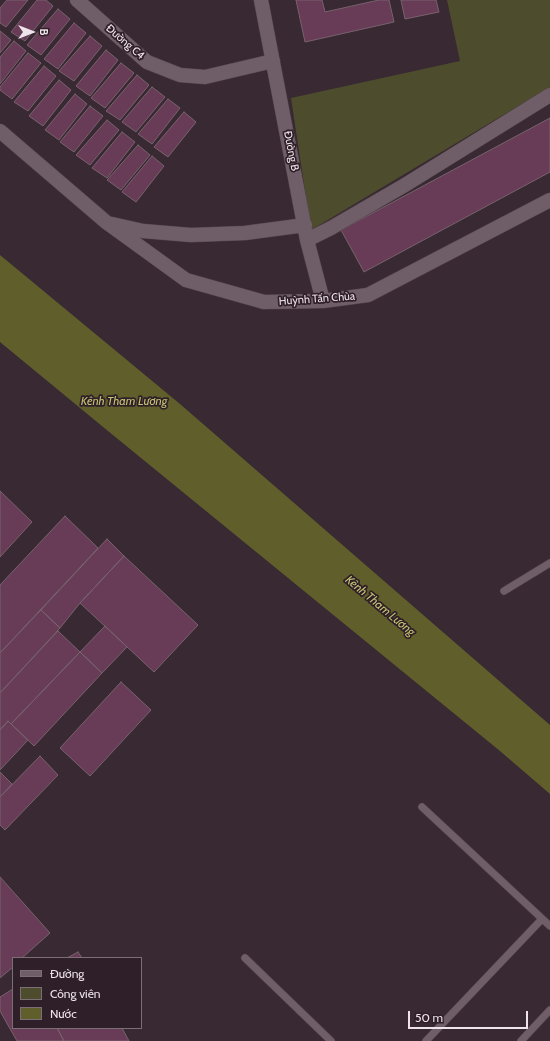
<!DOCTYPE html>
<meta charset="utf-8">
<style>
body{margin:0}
#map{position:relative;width:550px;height:1041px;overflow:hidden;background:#392932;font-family:Cabin,sans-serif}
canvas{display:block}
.legend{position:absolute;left:12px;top:957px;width:130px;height:72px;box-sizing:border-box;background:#2f1f28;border:1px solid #7c6e76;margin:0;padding:5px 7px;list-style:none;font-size:12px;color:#efe4ea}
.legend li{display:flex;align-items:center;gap:8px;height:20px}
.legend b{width:20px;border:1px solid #7c6e76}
.north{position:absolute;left:12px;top:12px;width:40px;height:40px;-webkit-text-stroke:3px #2f1f28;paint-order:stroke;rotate:90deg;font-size:11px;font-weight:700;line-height:16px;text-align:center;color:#efe4ea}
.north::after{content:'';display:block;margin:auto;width:14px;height:18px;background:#efe4ea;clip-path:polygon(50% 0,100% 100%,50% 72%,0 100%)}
.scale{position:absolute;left:408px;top:1011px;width:120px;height:18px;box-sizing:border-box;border:2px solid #efe4ea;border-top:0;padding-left:5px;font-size:12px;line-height:14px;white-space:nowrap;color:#efe4ea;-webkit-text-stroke:3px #2f1f28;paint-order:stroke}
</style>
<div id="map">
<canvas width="550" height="1041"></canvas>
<ul class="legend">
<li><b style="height:5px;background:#6f5d67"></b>Đường</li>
<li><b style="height:11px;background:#4d4d2e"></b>Công viên</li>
<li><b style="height:11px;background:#605f2c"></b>Nước</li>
</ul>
<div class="north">B</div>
<div class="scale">50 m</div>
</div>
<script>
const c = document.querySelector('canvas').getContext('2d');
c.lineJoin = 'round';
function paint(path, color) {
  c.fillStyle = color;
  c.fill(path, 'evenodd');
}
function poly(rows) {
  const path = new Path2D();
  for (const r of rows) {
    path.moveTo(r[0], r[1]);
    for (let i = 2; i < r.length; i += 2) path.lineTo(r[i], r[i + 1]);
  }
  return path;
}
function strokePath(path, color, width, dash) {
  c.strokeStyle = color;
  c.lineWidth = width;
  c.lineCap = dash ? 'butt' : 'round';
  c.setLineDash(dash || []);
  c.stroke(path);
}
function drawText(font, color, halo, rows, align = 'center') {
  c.font = font + ' Cabin,sans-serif';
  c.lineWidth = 3.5;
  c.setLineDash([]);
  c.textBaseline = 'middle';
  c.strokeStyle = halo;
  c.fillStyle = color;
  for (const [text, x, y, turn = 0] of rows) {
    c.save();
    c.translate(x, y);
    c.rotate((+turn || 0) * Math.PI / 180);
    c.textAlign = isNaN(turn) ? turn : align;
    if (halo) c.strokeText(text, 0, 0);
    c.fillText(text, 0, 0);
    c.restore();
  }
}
paint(poly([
 [447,0,550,0,550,87,311,230,291,98,460,61]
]), '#4d4d2e');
paint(poly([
 [0,255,180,404,550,725,550,794,500,751,108,431,0,342]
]), '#605f2c');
const building = poly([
 [7,0,28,0,6,27,0,23,0,8,7,0],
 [37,0,46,0,53,6,25,41,11,32,37,0],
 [296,0,322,0,325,12,379,0,389,0,394,22,305,42,296,0],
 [401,0,436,0,439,12,405,19,401,0],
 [58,9,70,19,41,55,27,45,58,9],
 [74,23,86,33,58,69,44,59,74,23],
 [0,31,11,40,0,53,0,31],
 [90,36,102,46,74,81,59,71,90,36],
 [14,41,26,51,0,84,0,57,14,41],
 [106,50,118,60,90,96,76,86,106,50],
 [28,53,41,63,12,99,0,90,0,87,28,53],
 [121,63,134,73,105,108,91,98,121,63],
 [44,66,56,76,28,111,14,102,44,66],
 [137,75,149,85,120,120,106,111,137,75],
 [59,80,71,90,43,126,29,116,59,80],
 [152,87,165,97,136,132,122,122,152,87],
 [75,94,87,104,59,140,45,130,75,94],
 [168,99,180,108,152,144,138,134,168,99],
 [90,106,103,116,74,152,60,142,90,106],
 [184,112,196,122,168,157,154,147,184,112],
 [550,118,550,172,364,272,341,230,550,118],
 [107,120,119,130,90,165,76,155,107,120],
 [122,132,135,142,107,178,92,168,122,132],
 [138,145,150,155,121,190,107,180,138,145],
 [152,156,164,166,136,202,122,192,152,156],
 [0,491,32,522,0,557,0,491],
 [65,516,98,548,0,653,0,585,65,516],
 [107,539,124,556,80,603,60,628,41,610,107,539],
 [124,556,198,625,154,672,80,603,124,556],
 [41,610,60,628,0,693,0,653,41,610],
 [105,626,127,647,102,673,80,652,105,626],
 [58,631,80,652,11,724,8,721,0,730,0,693,58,631],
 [80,652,102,673,34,746,11,724,80,652],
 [121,682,151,710,90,776,60,748,121,682],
 [8,721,28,740,0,770,0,730,8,721],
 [40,756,58,775,5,830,0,825,0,797,40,756],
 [0,772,12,784,0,797,0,772],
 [0,877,50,933,22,958,13,958,13,967,0,978,0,877],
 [78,952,82,958,67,958,78,952],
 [13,989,13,1028,57,1028,64,1041,17,1041,0,1011,0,997,13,989],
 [57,1028,122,1028,129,1041,64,1041,57,1028]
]);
paint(building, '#683b56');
strokePath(building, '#77636e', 1);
const lane = poly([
 [504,591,550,563],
 [422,807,550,926],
 [245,958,331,1041],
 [426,1041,542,919],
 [521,1041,550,1010]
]);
const street = poly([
 [77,0,147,62,180,75,205,77,273,61],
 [261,0,307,240,323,301],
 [0,131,106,222,186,280,264,302,323,301,368,295,550,200],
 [112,224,143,231,191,235,245,233,305,225],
 [307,240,331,228,405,185,550,95]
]);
strokePath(lane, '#564850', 8);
strokePath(street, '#564850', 15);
strokePath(lane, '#6f5d67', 7);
strokePath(street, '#6f5d67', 14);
drawText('11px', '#efe4ea', '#2f1f28', [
 ["Đường C4",125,42,41],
 ["Đường B",291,151,79],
 ["Huỳnh Tấn Chùa",317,299,-4]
]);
drawText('italic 12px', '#c4c473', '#2f1f28', [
 ["Kênh Tham Lương",124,401],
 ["Kênh Tham Lương",380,606,40]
]);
</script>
